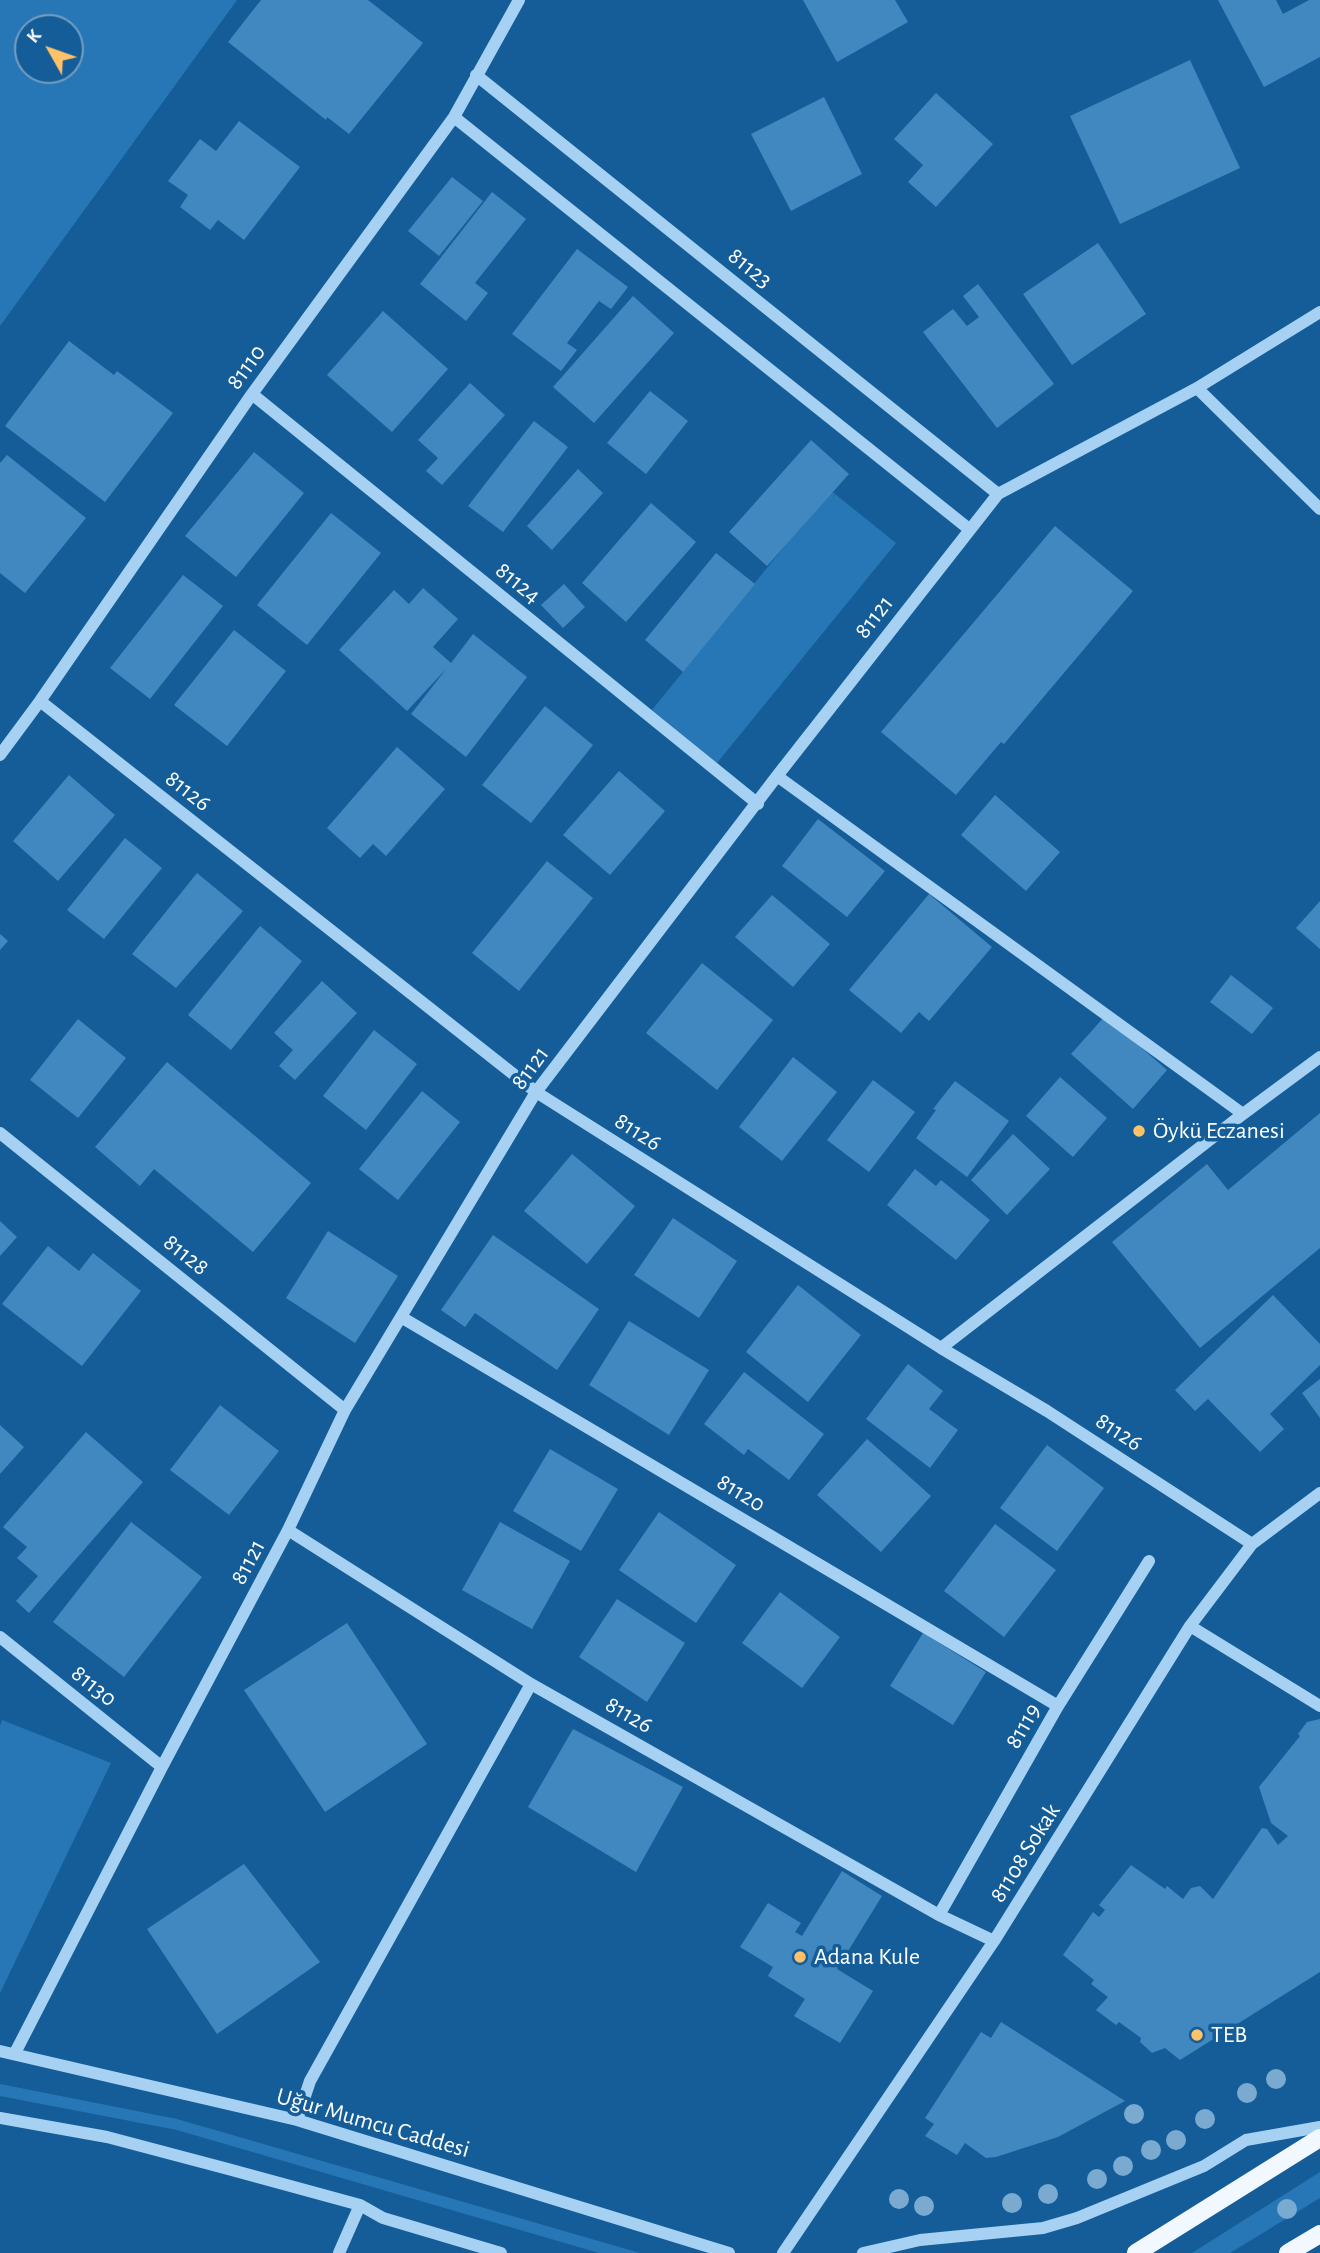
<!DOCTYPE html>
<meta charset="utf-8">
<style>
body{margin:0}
#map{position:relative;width:1320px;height:2253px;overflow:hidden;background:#145d98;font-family:"Alegreya Sans",sans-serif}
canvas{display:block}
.north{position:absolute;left:14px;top:14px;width:70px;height:70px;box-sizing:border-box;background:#145d98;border:2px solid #729ec1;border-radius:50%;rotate:310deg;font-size:19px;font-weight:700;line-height:28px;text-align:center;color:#fff}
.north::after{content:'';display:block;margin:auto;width:24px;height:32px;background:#ffc268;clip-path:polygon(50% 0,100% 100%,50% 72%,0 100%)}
</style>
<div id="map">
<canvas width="1320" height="2253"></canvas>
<div class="north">K</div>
</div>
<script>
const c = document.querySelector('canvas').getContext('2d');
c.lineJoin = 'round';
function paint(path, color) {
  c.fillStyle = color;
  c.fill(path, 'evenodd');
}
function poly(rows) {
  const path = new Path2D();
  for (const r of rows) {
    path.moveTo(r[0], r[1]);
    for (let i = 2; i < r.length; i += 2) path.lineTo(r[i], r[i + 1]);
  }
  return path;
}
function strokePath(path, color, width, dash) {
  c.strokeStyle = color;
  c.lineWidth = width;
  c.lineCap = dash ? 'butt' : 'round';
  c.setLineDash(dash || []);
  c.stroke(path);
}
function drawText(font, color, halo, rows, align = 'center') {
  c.font = font + ' "Alegreya Sans",sans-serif';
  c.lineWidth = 7;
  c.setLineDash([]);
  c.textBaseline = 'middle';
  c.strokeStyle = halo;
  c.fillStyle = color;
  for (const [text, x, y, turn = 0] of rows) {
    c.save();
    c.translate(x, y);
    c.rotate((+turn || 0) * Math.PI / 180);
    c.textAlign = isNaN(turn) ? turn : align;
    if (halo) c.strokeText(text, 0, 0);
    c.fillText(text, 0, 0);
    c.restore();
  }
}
paint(poly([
 [0,0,237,0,0,326],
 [28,28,70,28,70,70,28,70],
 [830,490,896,543,717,763,652,710],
 [2,1720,111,1763,0,1993,0,1726],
 [0,2084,177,2119,640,2253,599,2253,177,2130,0,2096],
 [1320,2172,1320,2198,1230,2253,1192,2253]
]), '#2777b6');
paint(poly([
 [261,0,368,0,423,43,349,134,327,117,326,120,228,42],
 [803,0,895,0,908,22,837,62],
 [1218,0,1276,0,1283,14,1309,0,1320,0,1320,57,1264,87],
 [1190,60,1240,168,1120,224,1070,116],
 [936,93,993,144,936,207,908,182,923,165,894,139],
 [824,97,862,174,791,211,751,134],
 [239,121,300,167,244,240,218,220,210,230,180,207,188,195,168,181,200,139,216,151],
 [452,177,483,201,439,256,408,231],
 [492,192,526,219,475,283,488,293,466,321,420,284],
 [1098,243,1146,314,1072,365,1023,294],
 [577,249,628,287,611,309,599,301,567,343,577,350,561,371,512,334],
 [978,284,1054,384,997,428,923,332,953,309,967,326,979,317,963,296],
 [633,296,674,333,594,423,553,387],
 [383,311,448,369,392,432,327,375],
 [69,341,114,375,117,371,173,413,105,502,5,426],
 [470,383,505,415,442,485,426,471,438,458,418,440],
 [650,391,688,421,646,474,607,443],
 [534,421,568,447,503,532,468,506],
 [811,440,849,474,767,566,729,532],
 [254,452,304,493,236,577,185,536],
 [7,455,86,518,25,593,0,573,0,463],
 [578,469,603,493,552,550,527,526],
 [651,503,696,542,626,622,582,583],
 [331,513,381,553,307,645,257,605],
 [1055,526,1133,591,1004,744,1001,742,956,795,881,732],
 [716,553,755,584,683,672,645,640],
 [183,575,223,606,150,699,110,668],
 [564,584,585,607,563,628,541,605],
 [423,588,458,619,433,647,451,663,473,634,527,677,466,757,411,714,447,668,407,711,339,650,394,590,409,604],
 [234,630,286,671,227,746,174,705],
 [545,706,593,745,531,823,482,785],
 [397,747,445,789,386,856,373,844,360,858,327,828],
 [619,771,665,811,610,875,563,835],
 [69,775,115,815,58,881,13,841],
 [995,795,1060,852,1026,891,961,835],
 [818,819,885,871,847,917,782,866],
 [125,838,162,868,104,939,67,910],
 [547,861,593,898,519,991,472,953],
 [197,873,243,911,176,988,132,954],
 [929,894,992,947,929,1021,919,1012,901,1033,849,990],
 [772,895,830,944,793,987,735,937],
 [1320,901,1320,949,1296,928],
 [260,926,302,961,231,1050,188,1015],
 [0,934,8,941,0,950],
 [702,963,773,1020,717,1090,646,1033],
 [1231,975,1273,1008,1252,1034,1210,1002],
 [322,981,357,1013,295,1080,279,1066,293,1050,274,1033],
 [1105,1016,1167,1070,1133,1109,1071,1054],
 [78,1019,126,1058,78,1118,30,1080],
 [374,1030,417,1064,366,1130,323,1096],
 [793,1057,837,1092,782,1161,739,1127],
 [167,1062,311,1183,253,1252,154,1169,140,1186,95,1147],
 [1060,1077,1107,1118,1073,1157,1026,1116],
 [873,1080,915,1112,869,1172,827,1140],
 [955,1081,1009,1121,967,1177,916,1138,936,1110,933,1109],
 [422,1091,460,1122,398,1200,359,1169],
 [1320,1113,1320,1248,1200,1348,1112,1242,1207,1164,1228,1190],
 [1013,1134,1050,1169,1007,1215,971,1180],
 [572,1154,635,1206,587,1264,524,1211],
 [915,1169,936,1186,941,1180,990,1220,956,1260,887,1205],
 [673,1218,737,1261,699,1318,634,1275],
 [0,1221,17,1237,0,1256],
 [328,1231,398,1276,355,1343,286,1298],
 [493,1235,599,1309,557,1370,475,1313,465,1327,441,1310],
 [48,1246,79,1271,93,1253,141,1291,82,1366,2,1304],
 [798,1285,861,1335,808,1402,746,1352],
 [1273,1295,1320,1344,1320,1365,1270,1414,1284,1429,1260,1452,1208,1399,1195,1411,1175,1390],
 [629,1321,709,1370,669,1435,589,1385],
 [908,1364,943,1391,929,1409,958,1430,930,1468,866,1419],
 [744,1372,824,1434,789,1480,748,1449,744,1455,704,1424],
 [1320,1379,1320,1418,1302,1393],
 [220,1405,279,1451,229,1515,170,1470],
 [0,1425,24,1447,0,1474],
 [86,1432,143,1482,29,1613,16,1601,38,1576,17,1558,27,1547,3,1527],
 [867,1439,931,1496,881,1552,817,1495],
 [1047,1445,1104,1488,1057,1551,1000,1508],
 [550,1449,618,1489,581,1551,513,1511],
 [659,1512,736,1565,696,1623,619,1570],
 [131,1522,202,1577,124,1677,53,1622],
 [500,1522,570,1561,532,1629,462,1590],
 [995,1524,1056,1570,1004,1637,944,1591],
 [780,1592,840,1637,802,1688,742,1643],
 [617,1599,685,1643,647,1702,579,1657],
 [347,1623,427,1744,325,1812,244,1690],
 [923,1633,986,1672,953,1725,890,1686],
 [1320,1719,1320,1972,1180,2060,1165,2048,1152,2053,1140,2042,1141,2038,1119,2022,1116,2025,1096,2010,1108,1997,1091,1984,1094,1980,1063,1955,1093,1912,1099,1917,1105,1910,1099,1905,1131,1865,1165,1889,1167,1886,1183,1899,1191,1888,1200,1886,1213,1899,1262,1828,1267,1829,1278,1845,1288,1836,1271,1823,1259,1787,1300,1736,1298,1734,1307,1722],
 [573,1729,683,1787,636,1872,528,1807],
 [244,1864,320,1962,217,2034,147,1929],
 [842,1871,882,1896,837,1969,873,1991,840,2043,794,2016,805,1999,768,1976,773,1967,740,1947,768,1903,801,1923,795,1932,802,1936],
 [1001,2022,1125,2101,1058,2137,996,2157,986,2158,965,2143,957,2155,925,2136,934,2124,925,2118,981,2032,991,2038]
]), '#4188c1');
strokePath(poly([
 [476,75,998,494],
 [454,117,969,529],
 [1197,388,1320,509],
 [252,394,758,804],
 [40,701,536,1092,941,1348,1047,1411,1252,1544],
 [0,755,40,701,252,394,454,117,519,0],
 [777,776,1243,1114],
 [0,1133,345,1410],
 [401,1317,1058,1706],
 [941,1348,1243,1114,1320,1057],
 [288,1530,531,1684,939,1915,994,1941],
 [1190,1626,1320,1706],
 [0,1637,162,1767],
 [939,1915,1058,1706,1149,1561],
 [0,2051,297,2120,729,2253],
 [15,2053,162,1767,288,1530,345,1410,536,1092,777,776,998,494,1197,388,1320,312],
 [0,2118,107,2137,228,2169,360,2205,383,2218,501,2253],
 [297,2120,310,2081,531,1684],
 [339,2253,360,2205],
 [783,2253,994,1941,1190,1626,1252,1544,1320,1493],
 [863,2253,920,2240,1043,2228,1077,2218,1204,2166,1246,2140,1320,2127]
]), '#a6d1f3', 12);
strokePath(poly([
 [1136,2253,1320,2138],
 [1288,2253,1320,2234]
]), '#f2f8ff', 18);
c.fillStyle = '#7aaad0';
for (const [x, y] of [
 [1276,2079],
 [1247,2093],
 [1134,2114],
 [1205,2119],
 [1176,2140],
 [1151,2150],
 [1123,2166],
 [1097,2179],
 [1048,2194],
 [899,2199],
 [1012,2203],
 [924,2206],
 [1287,2209]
]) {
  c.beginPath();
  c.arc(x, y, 10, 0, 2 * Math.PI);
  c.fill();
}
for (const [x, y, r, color] of [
 [1139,1131,7,"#ffc268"],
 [800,1957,7,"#ffc268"],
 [1197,2035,7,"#ffc268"]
]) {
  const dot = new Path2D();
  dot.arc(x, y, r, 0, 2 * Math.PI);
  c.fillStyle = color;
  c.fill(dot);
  strokePath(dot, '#145d98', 2.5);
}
drawText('24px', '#fff', '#145d98', [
 ["81123",750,268,39],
 ["81110",246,367,-54],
 ["81124",518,583,39],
 ["81121",874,617,-52],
 ["81126",188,791,38],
 ["81121",530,1068,-54],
 ["81126",638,1132,32],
 ["81128",186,1255,39],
 ["81126",1119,1432,33],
 ["81120",741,1493,31],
 ["81121",248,1562,-62],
 ["81130",94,1686,39],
 ["81126",629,1715,30],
 ["81119",1023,1726,-60],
 ["81108 Sokak",1025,1853,-58],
 ["Uğur Mumcu Caddesi",373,2123,16]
]);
drawText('24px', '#fff', '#145d98', [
 ["Öykü Eczanesi",1153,1131],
 ["Adana Kule",814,1957],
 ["TEB",1211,2035]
], 'left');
</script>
